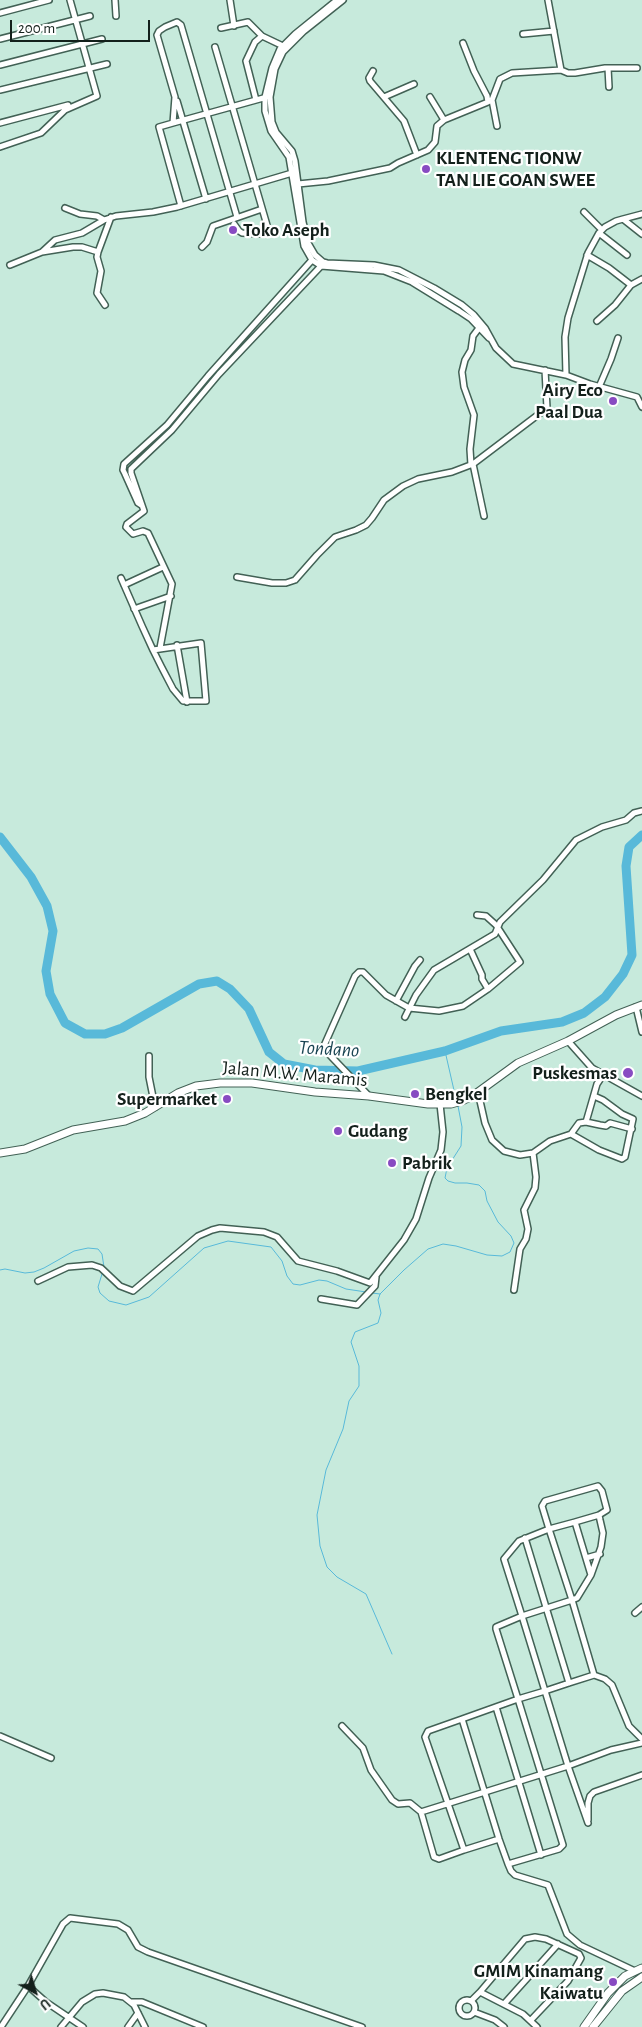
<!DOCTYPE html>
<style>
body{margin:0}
#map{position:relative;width:642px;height:2027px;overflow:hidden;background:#c7eadc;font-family:"Alegreya Sans",sans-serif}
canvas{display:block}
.north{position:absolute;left:10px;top:1967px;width:50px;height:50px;-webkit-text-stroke:4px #fff;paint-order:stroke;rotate:141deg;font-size:14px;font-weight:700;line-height:20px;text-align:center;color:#13201b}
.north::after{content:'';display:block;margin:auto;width:18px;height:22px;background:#13201b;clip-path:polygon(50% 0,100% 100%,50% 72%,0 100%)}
.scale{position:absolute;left:10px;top:20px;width:140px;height:22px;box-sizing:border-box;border:2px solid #13201b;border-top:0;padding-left:6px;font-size:15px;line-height:18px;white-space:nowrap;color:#13201b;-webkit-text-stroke:4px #fff;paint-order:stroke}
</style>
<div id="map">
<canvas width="642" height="2027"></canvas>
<div class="north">U</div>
<div class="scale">200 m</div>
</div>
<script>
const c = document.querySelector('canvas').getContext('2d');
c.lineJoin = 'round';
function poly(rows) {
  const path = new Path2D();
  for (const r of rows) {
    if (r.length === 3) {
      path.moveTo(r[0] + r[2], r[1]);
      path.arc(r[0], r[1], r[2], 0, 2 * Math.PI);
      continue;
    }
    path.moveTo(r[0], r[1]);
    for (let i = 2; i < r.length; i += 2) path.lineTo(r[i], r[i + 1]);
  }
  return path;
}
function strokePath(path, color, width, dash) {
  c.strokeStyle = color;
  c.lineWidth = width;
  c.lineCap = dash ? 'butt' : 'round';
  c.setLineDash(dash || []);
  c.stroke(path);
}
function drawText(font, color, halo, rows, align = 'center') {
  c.font = font + ' "Alegreya Sans",sans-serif';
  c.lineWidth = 4.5;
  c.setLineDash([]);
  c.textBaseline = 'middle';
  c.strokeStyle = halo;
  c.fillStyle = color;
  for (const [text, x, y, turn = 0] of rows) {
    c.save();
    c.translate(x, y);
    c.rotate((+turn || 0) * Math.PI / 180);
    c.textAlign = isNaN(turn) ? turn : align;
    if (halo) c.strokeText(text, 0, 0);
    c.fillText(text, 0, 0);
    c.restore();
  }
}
strokePath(poly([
 [445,1051,456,1099],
 [0,1270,5,1269,25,1273,34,1272,44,1268,74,1251,88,1248,98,1249,102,1254,104,1267],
 [102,1274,98,1287,100,1293,109,1301,126,1305,149,1297,204,1248,228,1241,271,1247,282,1261,287,1276,293,1284,300,1285,319,1280,327,1281,346,1289,366,1292],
 [372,1293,380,1294],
 [392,1654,366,1594,337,1577,327,1567,320,1546,317,1515,326,1470,343,1429,349,1401,359,1386,359,1366,351,1342,355,1332,378,1323,381,1313,378,1300,380,1294,404,1270,428,1249,443,1244,456,1246,487,1255,502,1256,510,1252,514,1243,511,1236,498,1222,487,1201,485,1191,479,1185,467,1183,455,1183,448,1181,445,1178,447,1168,461,1146,462,1127,458,1106]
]), '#58b9d9', 1);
strokePath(poly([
 [0,837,31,877,47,906,53,931,46,971,50,994,65,1023,85,1034,105,1034,122,1028,199,984,217,981,230,989,249,1009,269,1052,284,1064,315,1070,358,1071,445,1051,501,1031,562,1022,584,1013,605,997,623,974,632,955,626,866,629,847,642,835]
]), '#58b9d9', 9);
const minor = poly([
 [115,0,116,16],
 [230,0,234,26],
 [337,0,295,34,280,49,272,68,265,97,265,111,271,131,289,157,304,246,312,260,321,266,384,271,412,282,459,311,471,319,489,338],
 [343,0,304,31,283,52,275,69,270,97,272,122,276,132,292,151,295,161,303,222,308,243,315,255,323,262,327,263,374,265,399,270,434,288,462,305,474,315,485,328,496,348,513,364,566,375,590,384,637,397,642,407],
 [548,0,561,70,568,73,575,73,605,68,637,68],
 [0,13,49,0],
 [221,28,248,22,262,36,283,46],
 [523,34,554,31],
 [0,39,90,16],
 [215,47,269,232,261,234,242,233,239,231,234,224],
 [0,65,102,39],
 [608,68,609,87],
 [373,71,369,78,370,81,404,121,417,155],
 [0,90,107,64],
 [384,97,414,84],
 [256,100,246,61,255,42,262,36],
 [177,101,206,199],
 [444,120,488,102,487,96,474,71,463,43],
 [0,123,68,105],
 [173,123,267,97],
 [497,126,492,100,500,79,512,73,561,70],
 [0,147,41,133,65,110,97,96,70,0],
 [298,184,328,181,390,168,398,163,428,150,435,142,437,126,444,120,430,97],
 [181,206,159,127,173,123,175,97,157,35,159,31,165,27,177,22,181,25,237,217],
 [65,208,80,214,97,216,104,220],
 [584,212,602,230],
 [623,219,642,214],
 [599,233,627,255],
 [202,247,207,242,213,226,262,209],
 [42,252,73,247,82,247,98,252,97,257,101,271,97,293,105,305],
 [98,252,111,217],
 [587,255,609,268,631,285],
 [10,265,42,252,55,240,82,233,104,220,116,216,153,212,177,207,292,173],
 [597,321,615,305,631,285,642,279],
 [566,375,565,337,568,318,588,253,599,233,605,227,616,221,623,219,642,234],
 [599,387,611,359,618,338],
 [473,464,484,516],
 [471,465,470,449,474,415,464,387,462,372,465,360,471,350,473,336,479,328],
 [141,505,138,503,125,474,123,470,124,464,167,425,208,376,312,260],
 [237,577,272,583,286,583,295,580,317,555,335,537,356,530,366,525,372,518,384,500,403,486,418,479,452,472,473,464,547,408,545,370],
 [121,578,142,626,153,650,161,666,173,689,183,701,206,701,201,643,153,650],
 [124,585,163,567],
 [134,609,171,596],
 [177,645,187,702],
 [160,648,172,584,148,533,143,531,133,534,126,527,127,524,144,511,131,473,131,469,172,430,219,374,321,266],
 [470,949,482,975,482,979,488,989],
 [396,1001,415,966,420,960],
 [636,1007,642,1032],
 [405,1017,416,995,434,970,495,934,500,922,543,880,576,840,602,827,626,820,634,813,642,811],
 [568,1041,592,1068,642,1096],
 [149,1056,149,1077,155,1107],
 [478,1092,485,1123,492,1140,504,1151,520,1155,533,1153,550,1141,571,1134,579,1123,586,1122,597,1084,603,1075],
 [369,1096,323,1048,355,976,359,972,363,972,386,995,409,1008,439,1011,463,1006,488,989,520,962,496,925,486,916,477,915],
 [586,1122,600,1125,606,1126,610,1123,632,1129],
 [571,1134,599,1150,622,1159,625,1157,633,1119,622,1114,603,1100,594,1096],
 [38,1281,68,1267,92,1265,101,1268,120,1286,133,1291,198,1236,212,1230,220,1228,264,1232,277,1237,298,1261,337,1271,370,1283,404,1240,416,1219,429,1178,441,1150,443,1132,440,1104],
 [514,1290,520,1249,526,1239,528,1229,524,1210,535,1188,536,1177,533,1153],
 [321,1299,357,1305,375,1286,376,1277],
 [575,1522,599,1515,600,1520,603,1533,601,1547,591,1575],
 [525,1538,569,1683],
 [586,1558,600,1554],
 [635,1613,642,1607],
 [594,1675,572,1600,522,1616,504,1559,519,1541,549,1529,572,1600,577,1598,591,1575,575,1522,549,1529,542,1506,545,1501,598,1486,602,1491,607,1510,599,1515],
 [496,1707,541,1855],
 [462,1719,428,1731,425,1737,464,1850,499,1839],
 [342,1726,363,1748,371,1770,392,1800,398,1804,410,1803,421,1812],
 [0,1736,51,1758],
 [588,1820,588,1803,590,1796,594,1792,642,1775],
 [588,1823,568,1766,522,1616,496,1627,496,1629,518,1699,563,1845,559,1849,508,1864,499,1839,462,1719,518,1699,545,1691,569,1683,594,1675,605,1679,612,1685,629,1726,642,1739],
 [464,1850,439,1859,434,1857,421,1812,568,1766,611,1750,642,1743],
 [508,1864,511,1871,515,1875,548,1885,567,1934,580,1945,635,1971],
 [28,1986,46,2002,83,2027],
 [480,1992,525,1939,535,1937,546,1939,579,1954,581,1958,568,1981,531,2020],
 [467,2008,8],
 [471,2001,480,1992,523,2014,537,2027],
 [131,2002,142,2002,203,2027],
 [504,2004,558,1944],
 [474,2012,495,2020,504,2027],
 [1,2027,28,1986,63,1924,70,1918,118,1924,128,1930,138,1947,148,1952,362,2027],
 [61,2027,82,2002,95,1994,103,1993,124,1997,134,2005,145,2027],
 [128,2027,138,2013]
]);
const highway = poly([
 [0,1153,25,1149,73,1130,125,1121,145,1113,178,1093,196,1086,220,1083,252,1083,315,1092,369,1096,428,1104,451,1104,462,1101,474,1095,518,1063,568,1041,616,1015,642,1005],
 [584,2027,608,1993,625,1976,642,1968],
 [593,2027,622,1991,642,1977]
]);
strokePath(minor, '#426155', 8);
strokePath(highway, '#426155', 9);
strokePath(minor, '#fff', 5);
strokePath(highway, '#fff', 7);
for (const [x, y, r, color] of [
 [426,169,5,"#884bc2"],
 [233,230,5,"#884bc2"],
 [613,401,5,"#884bc2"],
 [628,1073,6,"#884bc2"],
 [415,1094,5,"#884bc2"],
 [227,1099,5,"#884bc2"],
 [338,1131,5,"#884bc2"],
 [392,1163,5,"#884bc2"],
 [613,1982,5,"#884bc2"]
]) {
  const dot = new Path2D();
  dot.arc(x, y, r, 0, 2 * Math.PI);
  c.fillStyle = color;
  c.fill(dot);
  strokePath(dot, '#fff', 2);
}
drawText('bold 19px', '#13201b', '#fff', [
 ["KLENTENG TIONW",436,158],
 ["TAN LIE GOAN SWEE",436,180],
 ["Toko Aseph",243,230],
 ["Airy Eco",603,390,"right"],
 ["Paal Dua",603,412,"right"],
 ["Puskesmas",617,1073,"right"],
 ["Bengkel",425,1094],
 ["Supermarket",217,1099,"right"],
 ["Gudang",348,1131],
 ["Pabrik",402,1163],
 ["GMIM Kinamang",603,1971,"right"],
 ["Kaiwatu",603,1993,"right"]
], 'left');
drawText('19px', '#13201b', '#fff', [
 ["Jalan M.W. Maramis",295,1074,5]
]);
drawText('italic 20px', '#1a4553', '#fff', [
 ["Tondano",329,1049,3]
]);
</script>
